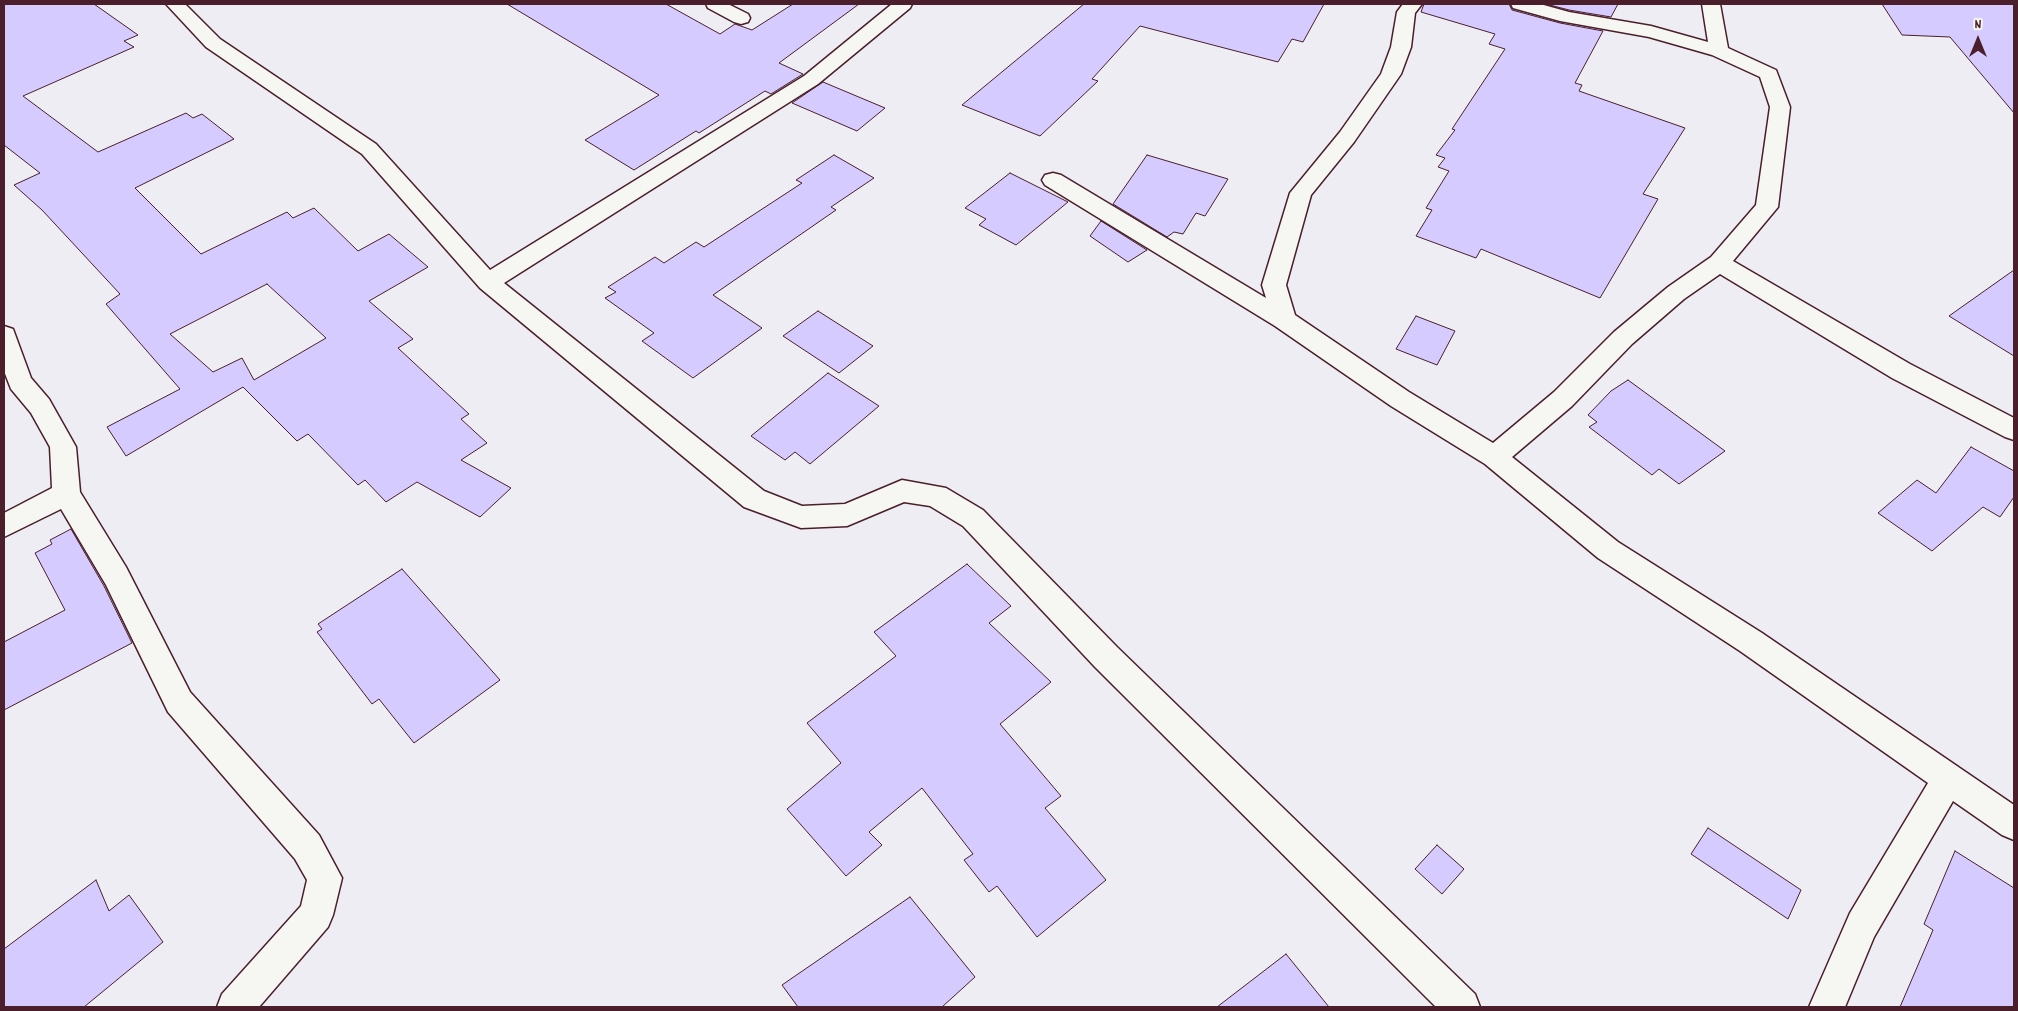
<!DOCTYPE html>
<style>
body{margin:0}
#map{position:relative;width:2018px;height:1011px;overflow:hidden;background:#efedf4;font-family:Dekko,sans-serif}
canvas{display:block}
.frame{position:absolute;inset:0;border:5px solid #4a1f2b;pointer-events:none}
.north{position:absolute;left:1953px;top:15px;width:50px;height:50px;-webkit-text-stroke:4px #f6f6f2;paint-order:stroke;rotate:0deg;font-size:14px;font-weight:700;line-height:20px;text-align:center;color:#4a1f2b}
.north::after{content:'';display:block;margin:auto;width:18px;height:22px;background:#4a1f2b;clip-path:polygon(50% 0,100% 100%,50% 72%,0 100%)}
</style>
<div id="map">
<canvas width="2018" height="1011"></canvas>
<div class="frame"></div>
<div class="north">N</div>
</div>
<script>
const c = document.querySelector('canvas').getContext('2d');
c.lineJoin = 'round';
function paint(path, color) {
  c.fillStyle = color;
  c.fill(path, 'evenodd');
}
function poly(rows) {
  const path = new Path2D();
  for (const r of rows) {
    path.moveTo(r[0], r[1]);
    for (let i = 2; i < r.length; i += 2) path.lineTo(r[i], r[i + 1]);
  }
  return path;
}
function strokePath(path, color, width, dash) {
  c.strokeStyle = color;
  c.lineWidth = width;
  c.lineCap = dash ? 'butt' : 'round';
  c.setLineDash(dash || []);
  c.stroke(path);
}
const building = poly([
 [4,4,94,4,138,35,124,41,134,47,23,96,98,152,186,113,193,118,202,114,234,139,135,188,201,254,287,212,293,218,314,208,358,251,389,234,428,267,369,301,413,339,398,348,469,414,461,419,487,443,461,460,511,488,480,517,417,482,386,502,365,480,358,485,308,434,297,441,243,387,126,456,107,427,180,389,106,304,120,294,42,210,14,185,40,173,4,145,4,4],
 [267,284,326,338,254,380,242,358,213,372,170,334,267,284],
 [507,4,666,4,720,34,735,24,752,30,793,4,859,4,779,63,803,74,771,94,765,91,699,133,696,131,634,170,585,140,659,95,507,4],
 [1084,4,1324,4,1303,42,1292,39,1278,62,1140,26,1092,79,1098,81,1040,136,962,105,1084,4],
 [1424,4,1509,4,1512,10,1560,23,1603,31,1575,83,1582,85,1579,91,1685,128,1643,194,1658,199,1600,298,1481,249,1476,258,1416,236,1432,210,1426,208,1449,171,1438,167,1445,158,1436,155,1455,130,1452,129,1505,49,1489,44,1495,34,1421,12,1424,4],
 [1546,4,1618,4,1611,17,1569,10,1546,4],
 [1882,4,2014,4,2014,113,1950,37,1902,35,1882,4],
 [823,82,885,108,857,131,792,103,823,82],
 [834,155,874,178,831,207,836,210,713,295,762,328,693,378,642,341,654,333,605,298,616,292,608,287,655,257,664,263,696,242,704,247,802,183,796,180,834,155],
 [1147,155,1228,179,1205,216,1196,213,1183,234,1174,232,1167,237,1113,204,1147,155],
 [1010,173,1068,202,1016,245,979,225,986,219,965,208,1010,173],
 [1101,221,1147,250,1128,262,1090,236,1101,221],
 [2014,270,2014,356,1949,316,2014,270],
 [818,311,873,346,839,373,783,336,818,311],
 [1416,316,1455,331,1437,365,1396,349,1416,316],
 [828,373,879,406,810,464,795,452,785,460,751,436,828,373],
 [1628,380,1725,451,1679,484,1659,469,1652,475,1589,427,1597,422,1588,415,1611,391,1628,380],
 [1971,447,2014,471,2014,497,2000,517,1983,507,1932,551,1878,513,1917,480,1936,493,1971,447],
 [71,529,104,586,132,643,4,710,4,642,65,610,35,553,52,544,50,540,71,529],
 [967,564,1011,606,989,623,1051,682,1000,724,1061,796,1045,808,1106,880,1037,937,997,886,989,892,964,860,973,854,922,788,869,832,882,845,846,876,787,809,841,763,807,723,896,656,874,632,967,564],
 [402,569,500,680,414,743,379,699,372,704,317,632,322,629,318,624,402,569],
 [1708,828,1801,890,1788,919,1691,854,1708,828],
 [1437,845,1464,869,1442,894,1415,869,1437,845],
 [1955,851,2014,888,2014,1007,1900,1007,1933,930,1924,924,1955,851],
 [96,880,109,911,129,895,163,942,84,1007,4,1007,4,949,96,880],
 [910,897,975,977,942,1007,798,1007,782,985,910,897],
 [1286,954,1329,1007,1217,1007,1286,954]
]);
paint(building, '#d5cbfe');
strokePath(building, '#4a1f2b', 1);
const minor = poly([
 [166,4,185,4,220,39,376,144,490,270,804,76,892,4,912,4,910,8,818,84,504,283,764,491,802,506,845,504,902,480,946,488,983,510,1117,647,1475,994,1480,1007,1436,1007,1095,667,963,526,930,506,904,502,847,526,801,528,744,507,480,288,362,154,206,47,166,4],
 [706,4,728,4,748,14,750,18,748,22,741,24,734,22,708,8,706,4],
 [1403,4,1422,4,1415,13,1411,47,1401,74,1354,142,1311,195,1286,285,1295,315,1409,392,1493,443,1554,392,1614,332,1668,287,1711,257,1756,205,1770,107,1760,77,1712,55,1649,37,1560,21,1513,8,1511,4,1540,4,1569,12,1651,26,1708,42,1702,4,1720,4,1728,48,1776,70,1790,107,1778,207,1733,261,1910,364,2014,418,2014,440,2005,437,1892,378,1720,274,1684,299,1632,344,1572,406,1512,457,1618,542,1762,633,2014,805,2014,840,2002,835,1953,801,1874,937,1845,1007,1809,1007,1850,913,1928,783,1740,651,1598,558,1485,464,1391,406,1275,326,1045,185,1042,180,1045,175,1053,173,1061,175,1266,298,1262,285,1290,193,1340,132,1381,74,1391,47,1397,12,1403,4],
 [4,326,13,329,31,378,49,399,76,447,80,492,126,567,190,692,319,835,342,878,333,915,328,927,259,1007,217,1007,222,994,301,906,307,880,295,859,168,712,106,585,61,509,4,537,4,513,52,488,50,447,31,413,11,389,4,371,4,326]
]);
strokePath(minor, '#4a1f2b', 3);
paint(minor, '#f6f6f2');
</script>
